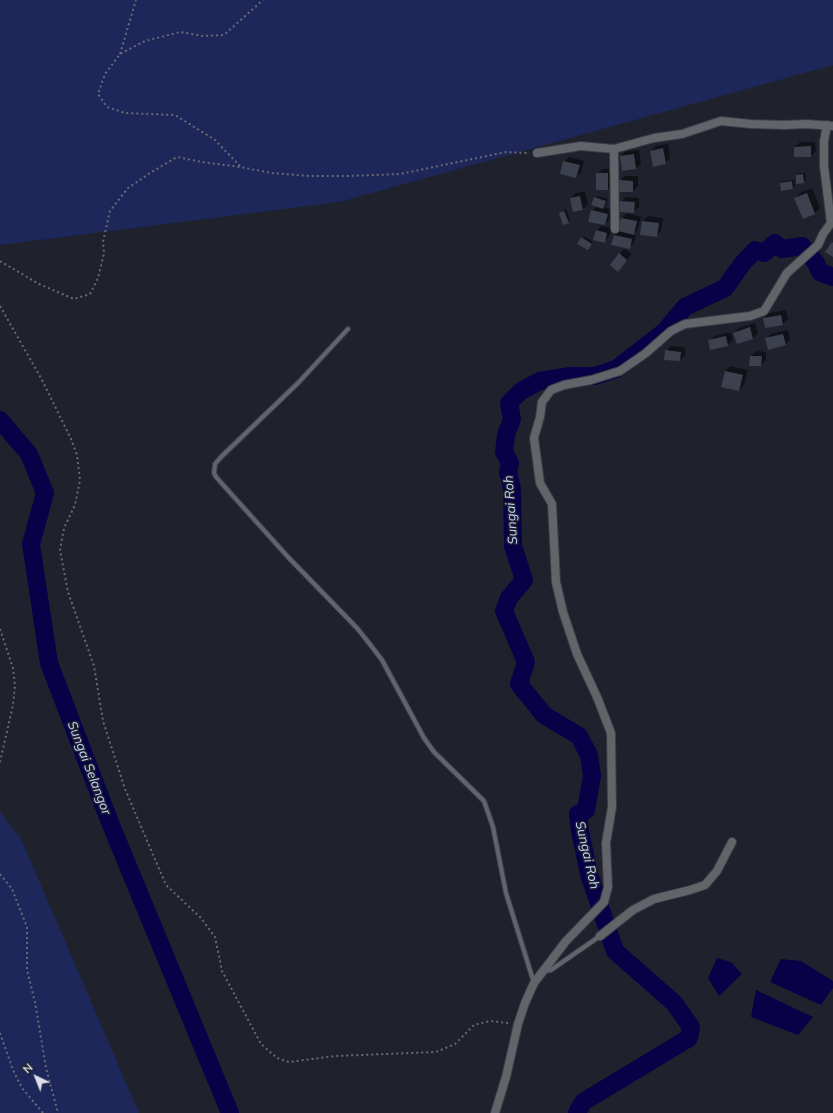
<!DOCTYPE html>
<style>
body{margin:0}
#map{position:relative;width:833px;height:1113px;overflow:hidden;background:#1f222d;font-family:Mulish,sans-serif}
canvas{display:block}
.north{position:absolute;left:16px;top:1057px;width:40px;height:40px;-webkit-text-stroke:3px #1f222d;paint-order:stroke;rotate:317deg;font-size:11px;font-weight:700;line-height:16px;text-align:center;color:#dddfe7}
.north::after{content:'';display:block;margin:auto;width:14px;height:18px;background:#dddfe7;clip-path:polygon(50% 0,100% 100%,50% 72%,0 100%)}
</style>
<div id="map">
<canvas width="833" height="1113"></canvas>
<div class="north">N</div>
</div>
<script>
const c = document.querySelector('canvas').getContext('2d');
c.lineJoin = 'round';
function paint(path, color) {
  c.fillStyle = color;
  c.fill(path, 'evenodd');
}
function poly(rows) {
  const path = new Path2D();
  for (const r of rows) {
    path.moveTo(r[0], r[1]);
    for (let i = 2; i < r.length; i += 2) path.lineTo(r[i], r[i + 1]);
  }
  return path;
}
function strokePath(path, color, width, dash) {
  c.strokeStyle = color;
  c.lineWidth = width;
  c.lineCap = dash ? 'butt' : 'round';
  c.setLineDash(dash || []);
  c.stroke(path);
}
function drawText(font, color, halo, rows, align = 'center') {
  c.font = font + ' Mulish,sans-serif';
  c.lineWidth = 3;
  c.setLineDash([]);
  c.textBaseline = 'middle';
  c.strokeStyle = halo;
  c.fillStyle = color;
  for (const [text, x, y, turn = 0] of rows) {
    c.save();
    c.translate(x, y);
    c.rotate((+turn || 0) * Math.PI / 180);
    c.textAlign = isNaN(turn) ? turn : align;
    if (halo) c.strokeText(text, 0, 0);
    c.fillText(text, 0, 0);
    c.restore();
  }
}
paint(poly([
 [0,0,833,0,833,65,339,202,0,245],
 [0,812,21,839,139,1113,0,1113]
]), '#1e2759');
paint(poly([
 [717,958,731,962,742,974,719,996,708,978],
 [781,959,801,961,833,981,833,988,821,1005,770,982],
 [756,990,813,1017,798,1035,751,1017]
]), '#090148');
paint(poly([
 [800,142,815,142,816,151,811,156,795,147],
 [668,144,670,158,665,163,651,151,656,146],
 [639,150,641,164,636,168,621,156,626,151],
 [569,157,584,161,581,172,576,177,564,162],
 [602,169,613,169,613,184,608,189,597,174],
 [799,173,805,173,806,180,803,182,797,175],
 [625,176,638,176,638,186,633,191,620,181],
 [794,180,795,186,792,189,781,183,783,181],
 [812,188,820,208,815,213,803,218,795,198,800,193],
 [585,191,588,204,583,209,574,211,571,198,576,193],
 [597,196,608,199,604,208,612,209,610,219,605,224,592,211,597,206,595,198],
 [626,197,639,198,639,207,634,211,621,202],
 [566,209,570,220,568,222,560,213],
 [627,213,641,217,638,229,634,234,636,234,634,243,629,248,614,235,619,231,622,218],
 [648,216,663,218,661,231,657,235,643,221],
 [602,226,612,228,609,237,604,242,597,230],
 [584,236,593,242,588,249,582,238],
 [624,249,632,254,618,270,620,254],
 [786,310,788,319,783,324,764,318,769,313],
 [755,323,758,333,753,338,738,343,734,333,739,328],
 [788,330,790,339,786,344,766,339,771,334],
 [731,332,733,340,728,345,709,341,714,336],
 [671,346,685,347,685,355,680,360,666,351],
 [756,351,766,352,766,360,761,365,751,356],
 [730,366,748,370,744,385,739,390,725,371]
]), '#0007');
strokePath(poly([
 [0,420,29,454,45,493,31,544,49,663,111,825,230,1113],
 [577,1113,583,1102,689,1038,691,1027,674,1003,615,951,589,874,580,831,578,814,586,810,592,776,589,755,579,736,544,715,519,684,526,662,504,611,509,598,524,580,513,546,512,489,508,472,510,463,504,452,506,435,512,419,509,403,521,391,540,381,570,376,595,376,616,369,665,331,685,307,725,288,742,264,755,250,764,253,775,243,782,249,802,246,816,263,820,272,833,277]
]), '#090148', 18);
paint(poly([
 [811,146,811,157,794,157,794,147],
 [663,148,666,164,653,167,650,151],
 [634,154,636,169,622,171,620,156],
 [563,161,580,165,576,178,560,174],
 [596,173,608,173,608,190,596,190],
 [803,174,804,183,796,184,796,175],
 [619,180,633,181,633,192,619,192],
 [792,181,793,189,781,191,780,183],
 [807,193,815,214,803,219,794,198],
 [580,196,583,210,573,212,570,198],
 [594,197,606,201,603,209,591,205],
 [620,201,635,202,634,213,619,212],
 [591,210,608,214,605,225,588,222],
 [564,211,569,223,563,225,559,213],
 [621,218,637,221,634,235,618,231],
 [642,221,659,223,657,237,640,235],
 [596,230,607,233,605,243,593,240],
 [614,235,632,239,630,249,611,245],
 [581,237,592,244,588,250,577,244],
 [832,242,833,243,833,257,825,252],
 [619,253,627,260,618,272,610,265],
 [781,315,783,325,765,328,763,318],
 [750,327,753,339,737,344,733,333],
 [783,334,786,345,768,350,765,338],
 [726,336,728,346,710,350,708,340],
 [665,350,681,352,680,361,664,360],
 [750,356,762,356,761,366,749,366],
 [725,371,743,375,739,391,721,387]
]), '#3d414d');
const service = poly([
 [348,329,298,383,221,457,215,464,214,473,216,477,288,557,357,628,369,643,382,660,424,738,434,752,484,801,493,827,506,893,534,983],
 [545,971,551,970,600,936]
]);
const minor = poly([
 [614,149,615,229],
 [537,153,581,146,614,149,654,138,682,134,721,121,751,124,784,125,807,124,833,126],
 [600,936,633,910,654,899,690,890,705,885,717,871,732,842],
 [495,1113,506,1077,518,1024,525,1003,534,983,566,941,604,902,608,887,606,843,612,807,611,733,597,697,577,654,563,612,556,582,552,504,540,483,534,438,540,417,542,402,551,390,564,385,591,380,620,371,646,353,671,331,685,324,750,316,764,311,787,273,818,245,823,234,831,223,824,166,824,141,827,125]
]);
strokePath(service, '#3a3c47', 6);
strokePath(minor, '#3a3c47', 10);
strokePath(poly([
 [120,54,136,0],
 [240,166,215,140,175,115,125,113,107,107,98,94,105,74,120,54,145,41,180,32,203,36,224,35,263,0],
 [0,261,39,284,74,299,90,294,98,278,104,253,103,242,110,211,128,188,150,173,177,157,202,162,240,167,272,173,309,176,348,176,400,174,506,152,528,153],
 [0,306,42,380,71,439,77,455,80,480,75,505,64,528,60,550,68,592,94,666,103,721,125,789,166,885,201,918,215,937,222,971,261,1044,277,1058,289,1062,335,1056,436,1052,455,1044,474,1025,490,1021,509,1023],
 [0,629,13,668,15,686,13,705,0,762],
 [0,874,12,889,27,927,27,970,35,1002,46,1068,58,1113],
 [0,1033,13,1070,22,1088,43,1113]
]), '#686b75', 2, [2, 3]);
strokePath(service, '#62646a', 4);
strokePath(minor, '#62646a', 8);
drawText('italic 13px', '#c5d2fc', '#1f222d', [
 ["Sungai Roh",511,510,-94],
 ["Sungai Selangor",89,768,69],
 ["Sungai Roh",587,855,77]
]);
</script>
